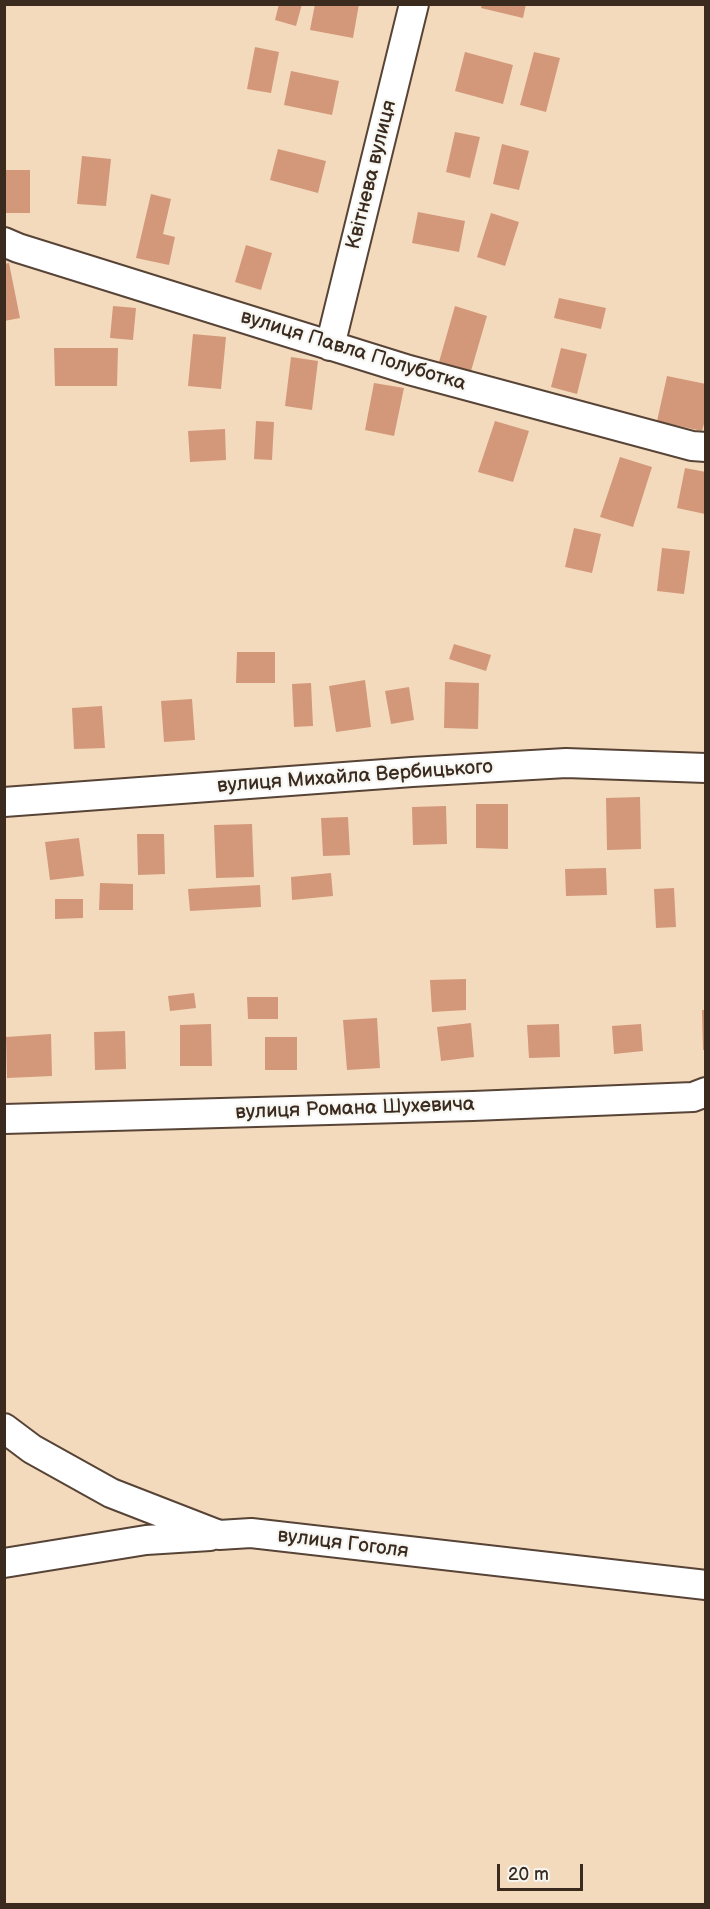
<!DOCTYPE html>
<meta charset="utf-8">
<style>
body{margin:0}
#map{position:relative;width:710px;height:1909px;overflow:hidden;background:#f4dabd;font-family:"Balsamiq Sans",sans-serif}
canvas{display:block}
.frame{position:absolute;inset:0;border:6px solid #3b2a1e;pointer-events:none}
.scale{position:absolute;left:497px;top:1864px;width:86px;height:27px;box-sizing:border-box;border:3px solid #3b2a1e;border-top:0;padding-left:8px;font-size:18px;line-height:21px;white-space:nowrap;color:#3b2a1e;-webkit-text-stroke:4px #f6f6f2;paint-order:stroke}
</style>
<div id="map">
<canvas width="710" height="1909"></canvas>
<div class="frame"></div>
<div class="scale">20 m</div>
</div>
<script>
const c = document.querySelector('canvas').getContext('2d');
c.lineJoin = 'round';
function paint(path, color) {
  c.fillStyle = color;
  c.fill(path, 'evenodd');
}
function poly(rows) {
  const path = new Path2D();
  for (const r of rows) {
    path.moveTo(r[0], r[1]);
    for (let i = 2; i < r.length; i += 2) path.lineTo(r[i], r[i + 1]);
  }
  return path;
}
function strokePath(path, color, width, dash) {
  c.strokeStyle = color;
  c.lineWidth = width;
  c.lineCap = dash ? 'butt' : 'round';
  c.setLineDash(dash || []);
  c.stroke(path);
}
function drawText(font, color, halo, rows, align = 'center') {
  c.font = font + ' "Balsamiq Sans",sans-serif';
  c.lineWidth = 4.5;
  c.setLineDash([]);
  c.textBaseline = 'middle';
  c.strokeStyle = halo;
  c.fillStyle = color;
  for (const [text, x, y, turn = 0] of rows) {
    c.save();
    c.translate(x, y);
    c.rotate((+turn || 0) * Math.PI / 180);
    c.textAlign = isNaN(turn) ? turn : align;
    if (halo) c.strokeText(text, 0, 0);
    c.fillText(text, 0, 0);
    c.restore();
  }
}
paint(poly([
 [279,4,302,4,296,26,275,20],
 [315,4,359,4,353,38,310,30],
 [482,4,526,4,523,18,481,8],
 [255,47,279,52,271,93,247,89],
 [465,52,513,65,503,104,455,91],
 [534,52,560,58,546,112,520,105],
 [291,71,339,81,332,115,284,105],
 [455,132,480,137,470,178,446,172],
 [502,144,529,151,519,190,493,184],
 [278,149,326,161,318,193,270,180],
 [82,156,111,159,106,206,77,204],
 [4,170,30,170,30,213,4,213],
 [151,194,171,199,163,234,175,237,169,265,136,258],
 [418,212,465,221,459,252,412,243],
 [491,213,519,222,505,266,477,257],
 [246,245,272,253,261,290,235,282],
 [9,263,20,318,4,321,4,264],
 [559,298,606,308,601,329,554,318],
 [113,306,136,308,133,340,110,338],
 [455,306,487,316,471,371,439,362],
 [193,334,226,337,221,389,188,386],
 [54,348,118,348,117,386,55,386],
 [561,348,587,354,577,394,551,387],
 [291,357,318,361,312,410,285,406],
 [667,376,706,384,706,417,702,431,657,421],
 [374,383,404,388,394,436,365,430],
 [256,421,274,422,272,460,254,459],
 [495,421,529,431,513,482,478,472],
 [225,429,226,460,190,462,188,431],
 [620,457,652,467,633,527,600,517],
 [685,468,706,472,705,514,677,508],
 [574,528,601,534,592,573,565,567],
 [662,548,690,551,684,594,657,591],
 [454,644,491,655,486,671,449,659],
 [237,652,275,652,275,683,236,683],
 [365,680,371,727,336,732,329,686],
 [445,682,479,683,478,729,444,728],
 [311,683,313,726,294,727,292,684],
 [409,687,414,720,391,724,385,691],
 [192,699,195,740,164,742,161,701],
 [102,706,105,748,74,749,72,708],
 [640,797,641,849,607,850,606,798],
 [476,804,508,804,508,849,476,848],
 [446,806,447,844,413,845,412,807],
 [348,817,350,855,323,856,321,818],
 [252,824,254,877,216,878,214,825],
 [137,834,164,834,165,874,138,875],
 [79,838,84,876,50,880,45,842],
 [606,868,607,895,566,896,565,869],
 [331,873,333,896,292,900,291,877],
 [100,883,133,884,133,910,99,910],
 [260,885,261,907,190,911,188,889],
 [674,888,676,927,656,928,654,889],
 [55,899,83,899,83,918,55,919],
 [466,979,466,1010,432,1012,430,980],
 [194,993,196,1008,170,1011,168,996],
 [247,997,278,997,278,1019,248,1019],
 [702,1010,706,1010,706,1050,703,1050],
 [377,1018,380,1068,347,1070,343,1020],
 [471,1023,474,1057,441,1061,437,1027],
 [211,1024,212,1066,180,1066,180,1025],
 [559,1024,560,1057,529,1058,527,1025],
 [641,1024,643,1051,614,1054,612,1026],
 [125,1031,126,1069,95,1070,94,1032],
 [51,1034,52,1076,7,1078,6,1037],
 [265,1037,297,1037,297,1070,265,1070]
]), '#d29879');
const minor = poly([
 [4,242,18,248,409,370,692,446,706,447],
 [330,346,414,4],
 [4,802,412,772,566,763,706,768],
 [4,1119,473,1106,693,1097,706,1092],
 [4,1428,32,1449,111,1493,219,1535,251,1533,706,1585],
 [4,1563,146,1540,210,1536]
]);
strokePath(minor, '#574436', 32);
strokePath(minor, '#fff', 28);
drawText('20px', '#3b2a1e', '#f6f6f2', [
 ["Квітнева вулиця",372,175,-76],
 ["вулиця Павла Полуботка",353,351,17],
 ["вулиця Михайла Вербицького",355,777,-4],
 ["вулиця Романа Шухевича",355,1109,-2],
 ["вулиця Гоголя",343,1544,7]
]);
</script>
